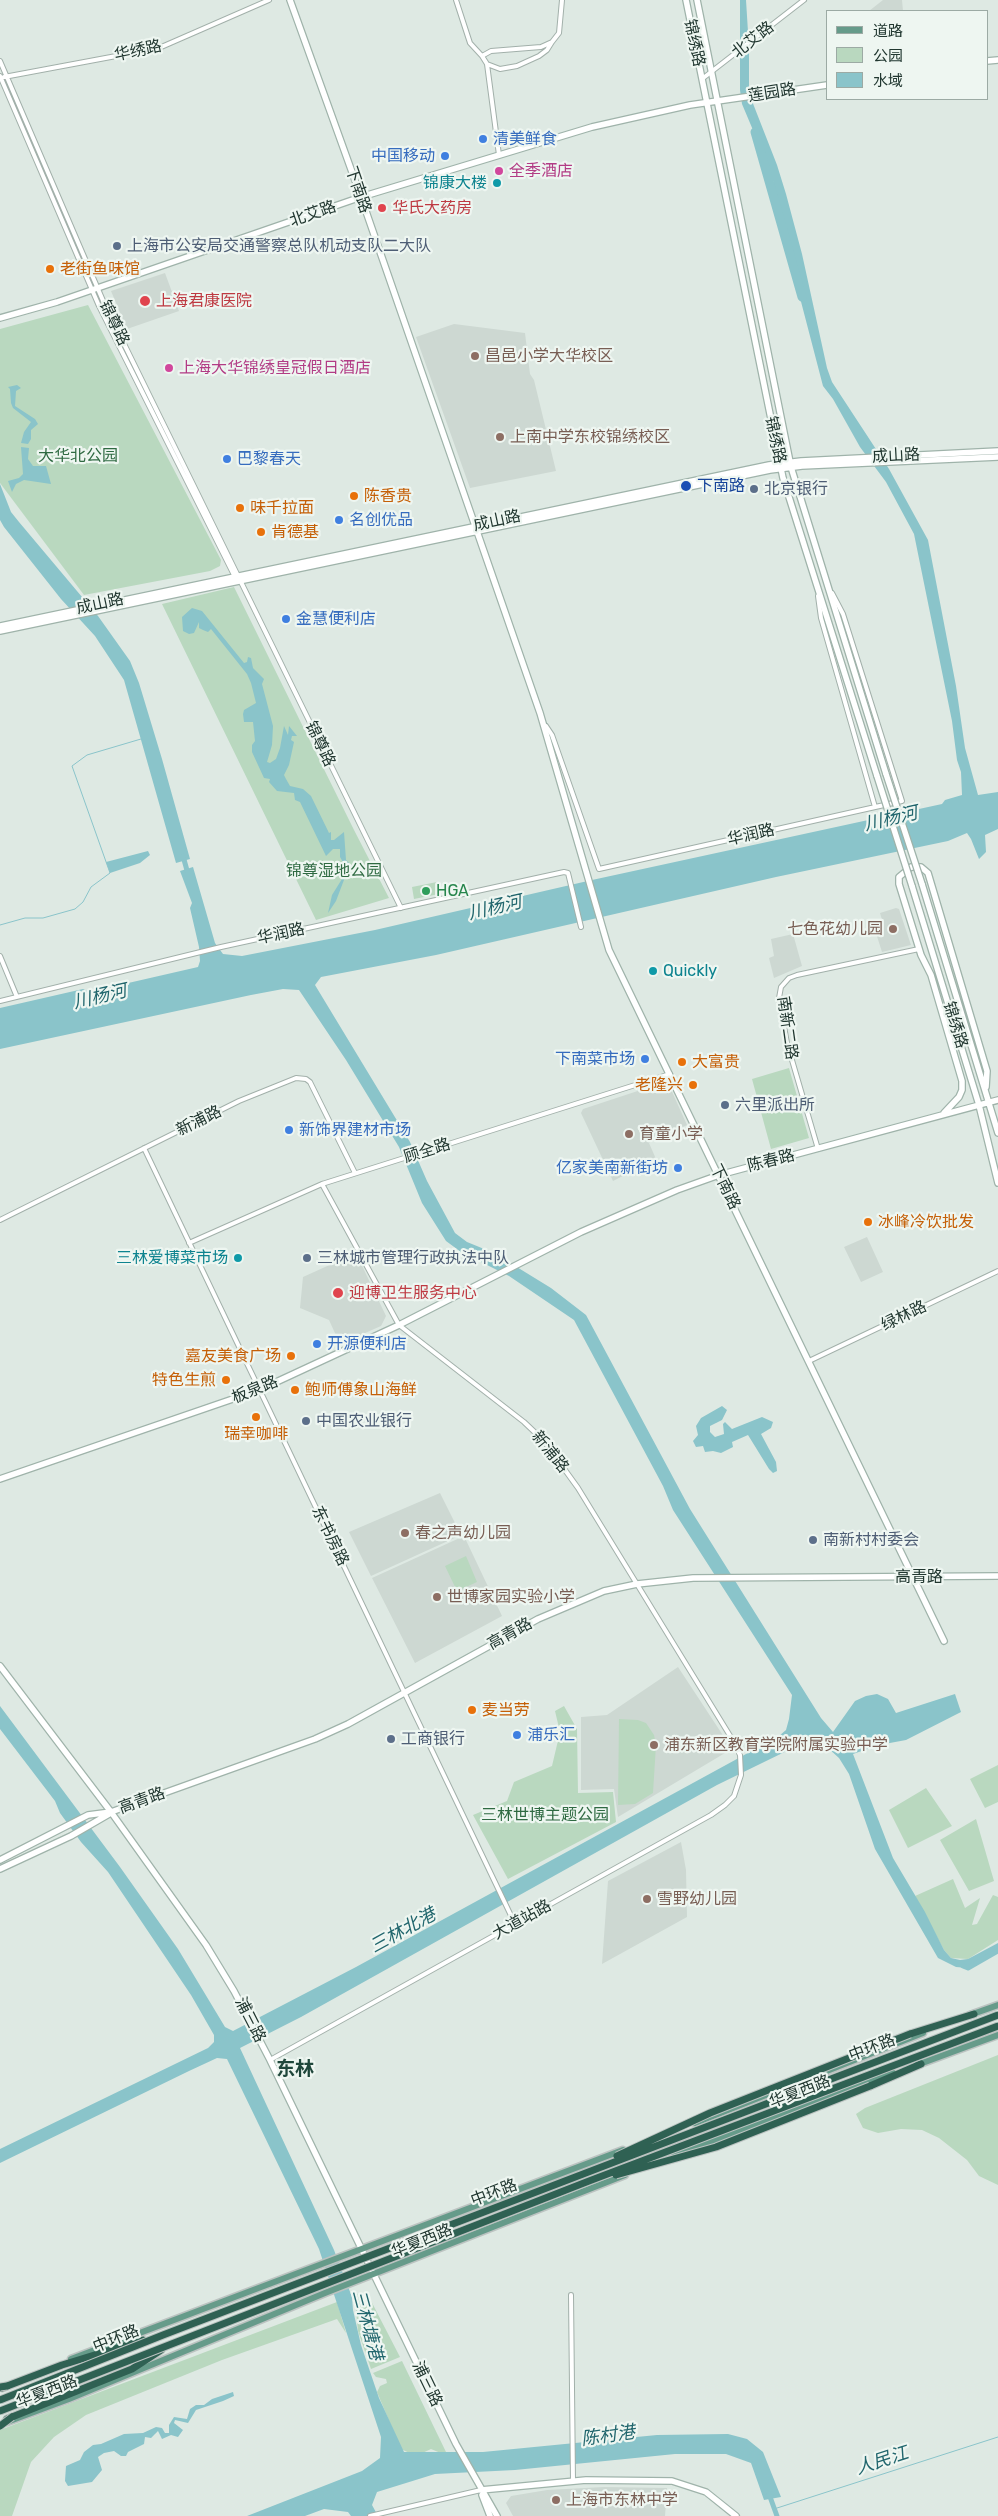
<!DOCTYPE html>
<meta charset="utf-8">
<style>
body{margin:0}
#map{position:relative;width:998px;height:2516px;overflow:hidden;background:#dee9e3;font-family:Rubik,"Noto Sans SC",sans-serif}
canvas{display:block}
.legend{position:absolute;left:826px;top:10px;width:162px;height:90px;box-sizing:border-box;background:#eef6f1;border:1px solid #9caaa4;margin:0;padding:6px 9px;list-style:none;font-size:15px;color:#213730}
.legend li{display:flex;align-items:center;gap:10px;height:25px}
.legend b{width:25px;border:1px solid #9caaa4}
</style>
<div id="map">
<canvas width="998" height="2516"></canvas>
<ul class="legend">
<li><b style="height:6px;background:#669b8a"></b>道路</li>
<li><b style="height:14px;background:#b9d8bf"></b>公园</li>
<li><b style="height:14px;background:#8ac4ca"></b>水域</li>
</ul>
</div>
<script>
const c = document.querySelector('canvas').getContext('2d');
c.lineJoin = 'round';
function paint(path, color) {
  c.fillStyle = color;
  c.fill(path, 'evenodd');
}
function poly(rows) {
  const path = new Path2D();
  for (const r of rows) {
    path.moveTo(r[0], r[1]);
    for (let i = 2; i < r.length; i += 2) path.lineTo(r[i], r[i + 1]);
  }
  return path;
}
function strokePath(path, color, width, dash) {
  c.strokeStyle = color;
  c.lineWidth = width;
  c.lineCap = dash ? 'butt' : 'round';
  c.setLineDash(dash || []);
  c.stroke(path);
}
function drawText(font, color, halo, rows, align = 'center') {
  c.font = font + ' Rubik,"Noto Sans SC",sans-serif';
  c.lineWidth = 4.5;
  c.setLineDash([]);
  c.textBaseline = 'middle';
  c.strokeStyle = halo;
  c.fillStyle = color;
  for (const [text, x, y, turn = 0] of rows) {
    c.save();
    c.translate(x, y);
    c.rotate((+turn || 0) * Math.PI / 180);
    c.textAlign = isNaN(turn) ? turn : align;
    if (halo) c.strokeText(text, 0, 0);
    c.fillText(text, 0, 0);
    c.restore();
  }
}
paint(poly([
 [883,0,902,0,903,11,869,11],
 [165,273,179,311,127,329,111,291],
 [454,324,525,333,530,374,534,380,556,471,470,488,416,337],
 [896,908,899,909,911,945,882,952,875,930,884,927,880,913],
 [793,934,802,966,774,978,769,958,774,956,771,939],
 [662,1083,669,1085,687,1125,649,1143,656,1159,613,1181,581,1113,583,1109],
 [867,1237,883,1272,861,1282,844,1247],
 [356,1253,386,1316,381,1326,340,1344,329,1320,300,1308,303,1277],
 [440,1493,461,1535,371,1576,349,1532],
 [464,1536,502,1616,415,1663,372,1578],
 [678,1667,726,1740,730,1750,618,1817,614,1789,581,1790,581,1717,607,1715],
 [681,1842,686,1870,687,1917,602,1964,608,1881],
 [604,2487,667,2488,665,2516,513,2516,506,2503,511,2496,547,2490]
]), '#cdd8d2');
paint(poly([
 [88,305,221,560,220,566,210,571,84,595,0,483,0,329],
 [234,587,354,830,389,898,316,920,162,604],
 [437,882,439,894,414,899,412,887],
 [789,1068,809,1138,771,1149,752,1079],
 [466,1556,477,1582,457,1591,445,1566],
 [564,1706,577,1729,578,1793,613,1792,616,1822,508,1879,473,1815,507,1801,514,1782,552,1766,560,1732,555,1711],
 [619,1719,638,1720,646,1723,654,1735,656,1745,653,1793,635,1804,618,1805],
 [998,1765,998,1802,985,1808,970,1779],
 [926,1788,952,1826,908,1848,889,1810],
 [976,1819,994,1881,969,1891,940,1840],
 [953,1879,965,1908,980,1898,972,1925,977,1924,993,1895,998,1897,998,1940,968,1959,951,1958,944,1950,915,1896],
 [998,2055,998,2185,979,2176,967,2160,939,2138,922,2130,901,2129,878,2133,863,2128,856,2114,865,2108],
 [359,2293,369,2297,400,2357,371,2369,358,2331,356,2310,352,2297],
 [337,2302,346,2333,337,2319,222,2360,86,2415,54,2437,31,2462,12,2516,0,2516,0,2430],
 [402,2361,446,2452,443,2454,431,2449,416,2456,401,2449,377,2392,380,2386,387,2383,386,2379,376,2377,373,2373]
]), '#b9d8bf');
paint(poly([
 [740,0,746,0,749,48,749,88,752,101,777,165,786,194,802,254,827,368,832,382,889,469,928,540,956,686,965,748,978,795,998,792,998,829,985,835,986,852,979,859,971,839,967,833,948,841,776,877,436,955,321,977,315,985,410,1142,427,1181,455,1233,467,1242,494,1253,551,1288,586,1315,690,1509,821,1718,833,1732,855,1701,866,1696,877,1694,888,1699,896,1713,955,1694,961,1712,906,1740,879,1745,853,1754,893,1858,925,1912,944,1950,951,1958,960,1960,968,1959,998,1943,998,1951,968,1968,956,1967,938,1958,875,1849,849,1774,839,1758,818,1739,803,1743,717,1785,301,2017,240,2048,334,2250,352,2297,353,2310,361,2345,379,2398,404,2452,483,2452,657,2435,728,2434,747,2439,763,2452,781,2497,764,2500,751,2463,726,2454,675,2454,515,2470,435,2474,377,2492,372,2505,378,2516,351,2516,348,2512,324,2509,305,2516,247,2516,362,2471,380,2458,381,2437,319,2249,227,2059,217,2058,189,2071,0,2163,0,2149,208,2048,214,2042,214,2035,191,1995,108,1872,81,1842,60,1813,55,1801,0,1729,0,1706,120,1867,178,1949,225,2027,233,2031,356,1967,779,1736,786,1730,789,1719,792,1695,673,1510,663,1486,574,1320,509,1276,461,1252,446,1241,422,1203,399,1147,346,1060,299,990,283,989,251,995,0,1049,0,1008,83,989,89,992,198,967,200,961,199,947,190,908,192,903,180,871,193,867,215,943,223,954,242,956,375,930,592,880,942,804,945,800,962,795,961,772,957,760,952,721,914,534,886,482,860,447,833,399,823,386,774,198,774,183,764,165,758,142,742,104,740,90],
 [17,385,21,388,16,391,15,406,35,419,38,424,31,430,31,439,28,444,21,443,24,432,31,422,13,408,11,403,10,389,8,387],
 [21,447,29,448,28,459,33,466,46,466,51,484,24,480,16,484,12,492,8,481,19,478,23,474],
 [0,484,11,512,19,522,98,616,130,661,139,683,162,759,190,859,176,863,124,680,95,636,61,599,4,527,0,520],
 [192,608,202,611,244,663,247,662,248,657,251,658,253,668,264,679,262,684,273,726,272,745,267,762,270,763,276,759,280,748,284,726,288,735,289,726,297,736,292,736,291,740,294,742,289,765,284,775,286,779,290,786,303,789,311,796,329,833,331,832,331,840,334,840,344,832,346,860,354,868,347,872,336,901,328,913,332,895,342,879,341,870,347,869,340,857,340,849,333,849,326,856,300,802,295,800,294,793,277,791,269,782,270,779,264,778,252,752,252,745,255,741,253,722,244,722,243,714,244,710,256,703,251,683,247,674,211,629,208,632,203,630,199,628,199,622,194,633,189,634,183,631,182,617],
 [148,851,150,855,140,863,110,873,106,862],
 [722,1406,727,1410,722,1420,710,1426,710,1432,715,1437,724,1434,723,1424,725,1422,732,1429,762,1417,773,1422,771,1428,761,1434,776,1462,777,1471,773,1473,769,1469,748,1435,732,1442,733,1447,721,1453,713,1451,705,1452,703,1446,696,1447,693,1441,698,1435,696,1426,701,1418],
 [233,2392,234,2396,223,2401,196,2410,188,2423,175,2420,174,2423,183,2430,178,2437,171,2435,162,2439,158,2431,151,2438,145,2437,144,2444,128,2452,126,2456,121,2456,114,2451,104,2453,98,2457,102,2470,92,2482,68,2486,65,2481,66,2466,80,2460,84,2452,93,2445,101,2444,124,2434,143,2433,156,2427,162,2428,165,2433,169,2433,169,2425,174,2417,187,2419,190,2409,196,2405,204,2405,212,2399]
]), '#8ac4ca');
strokePath(poly([
 [0,925,25,918,43,918,75,909,83,902,91,887,110,873,72,766,87,755,141,739],
 [774,2509,998,2437]
]), '#8ac4ca', 1);
strokePath(poly([
 [183,856,188,874],
 [963,1966,968,1968,998,1951],
 [769,2494,777,2516]
]), '#8ac4ca', 5);
strokePath(poly([
 [755,132,802,297]
]), '#8ac4ca', 9);
const street = poly([
 [456,0,470,43,482,56,491,51,541,47,552,42,559,33,562,0],
 [482,56,487,64,500,69,517,66,539,56,547,50,552,42],
 [0,61,104,303,401,908],
 [487,64,499,155],
 [0,76,99,306,235,577],
 [4,77,159,48,269,0],
 [702,79,804,0],
 [818,596,821,618,875,807],
 [546,726,552,735,599,869,902,801,843,614,832,593],
 [0,956,17,997],
 [0,1001,221,947,564,872,568,873,581,927],
 [144,1148,515,1924],
 [818,1149,787,1043,779,998,781,987,789,978,797,975,919,949],
 [0,1220,239,1101,296,1078,306,1079,310,1082,355,1173],
 [189,1243,322,1184,670,1074],
 [809,1361,998,1271],
 [270,2060,711,1815,725,1805,734,1796,741,1775,740,1755,732,1739,578,1488,544,1441,524,1422,399,1325,322,1184],
 [571,2295,573,2481],
 [370,2516,481,2490]
]);
const secondary = poly([
 [290,0,361,197,540,713,609,950,944,1641],
 [686,0,783,478,877,776],
 [697,0,791,467,886,774],
 [987,61,998,60],
 [0,318,57,302,361,197,592,127,690,105,827,85],
 [0,626,769,465,801,461,998,451],
 [0,631,770,470,802,466,998,457],
 [922,884,998,1133],
 [912,886,979,1105,998,1183],
 [944,1113,959,1097,962,1090,962,1081,931,975,921,955,899,884,899,877,911,867,921,867,928,873,987,1071,986,1087],
 [0,1479,259,1390,399,1325,581,1232,677,1190,719,1175,998,1100],
 [0,1666,111,1812,206,1945,234,1991,270,2060,456,2444,497,2516],
 [0,1860,88,1815,111,1812,315,1739,348,1724,538,1619,604,1591,637,1584,693,1578,998,1576],
 [0,1869,71,1836,109,1814],
 [481,2490,586,2480,672,2481,706,2492,736,2516],
 [482,2495,490,2516]
]);
const primary = poly([
 [970,2015,998,2005],
 [917,2065,998,2035],
 [695,2123,923,2033],
 [674,2156,893,2073],
 [71,2359,623,2150],
 [7,2422,69,2399,325,2293,625,2175]
]);
const highway = poly([
 [910,2034,974,2014],
 [870,2086,921,2064],
 [2,2388,62,2365,143,2340],
 [7,2419,132,2369,161,2350]
]);
strokePath(street, '#a2b0aa', 6);
strokePath(secondary, '#9fb3aa', 8);
strokePath(primary, '#bcc3c1', 9);
strokePath(highway, '#bcc3c1', 9);
strokePath(street, '#fff', 4);
strokePath(secondary, '#fff', 5.5);
strokePath(primary, '#669b8a', 6);
strokePath(highway, '#2f6153', 7);
const secondaryBridge = poly([
 [886,774,922,884],
 [877,776,912,886]
]);
const highwayBridge = poly([
 [617,2156,710,2113,910,2034],
 [616,2175,716,2147,870,2086],
 [0,2387,7,2386],
 [0,2400,163,2335,998,2015],
 [0,2411,589,2181,998,2026],
 [0,2426,12,2417]
]);
strokePath(secondaryBridge, '#9fb3aa', 8, []);
strokePath(highwayBridge, '#bcc3c1', 9, []);
strokePath(secondaryBridge, '#fff', 5.5);
strokePath(highwayBridge, '#2f6153', 7);
for (const [x, y, r, color] of [
 [483,139,5,"#3f7fe0"],
 [445,156,5,"#3f7fe0"],
 [499,171,5,"#d1479c"],
 [497,183,5,"#0f9aa8"],
 [382,208,5,"#e0444e"],
 [117,246,5,"#5c6f8a"],
 [50,269,5,"#e8710a"],
 [145,301,6,"#e0444e"],
 [475,356,5,"#8d6e63"],
 [169,368,5,"#d1479c"],
 [500,437,5,"#8d6e63"],
 [227,459,5,"#3f7fe0"],
 [686,486,6,"#1a4fb4"],
 [754,489,5,"#5c6f8a"],
 [354,496,5,"#e8710a"],
 [240,508,5,"#e8710a"],
 [339,520,5,"#3f7fe0"],
 [261,532,5,"#e8710a"],
 [286,619,5,"#3f7fe0"],
 [426,891,5,"#2e9e5b"],
 [893,929,5,"#8d6e63"],
 [653,971,5,"#0f9aa8"],
 [645,1059,5,"#3f7fe0"],
 [682,1062,5,"#e8710a"],
 [693,1085,5,"#e8710a"],
 [725,1105,5,"#5c6f8a"],
 [289,1130,5,"#3f7fe0"],
 [629,1134,5,"#8d6e63"],
 [678,1168,5,"#3f7fe0"],
 [868,1222,5,"#e8710a"],
 [238,1258,5,"#0f9aa8"],
 [307,1258,5,"#5c6f8a"],
 [338,1293,6,"#e0444e"],
 [317,1344,5,"#3f7fe0"],
 [291,1356,5,"#e8710a"],
 [226,1380,5,"#e8710a"],
 [295,1390,5,"#e8710a"],
 [256,1417,5,"#e8710a"],
 [306,1421,5,"#5c6f8a"],
 [405,1533,5,"#8d6e63"],
 [813,1540,5,"#5c6f8a"],
 [437,1597,5,"#8d6e63"],
 [472,1710,5,"#e8710a"],
 [517,1735,5,"#3f7fe0"],
 [391,1739,5,"#5c6f8a"],
 [654,1745,5,"#8d6e63"],
 [647,1899,5,"#8d6e63"],
 [556,2500,5,"#8d6e63"]
]) {
  const dot = new Path2D();
  dot.arc(x, y, r, 0, 2 * Math.PI);
  c.fillStyle = color;
  c.fill(dot);
  strokePath(dot, '#eef6f1', 2);
}
drawText('16px', '#213730', '#eef6f1', [
 ["北艾路",753,40,-38],
 ["锦绣路",694,43,78],
 ["华绣路",138,51,-12],
 ["莲园路",772,93,-9],
 ["下南路",358,190,71],
 ["北艾路",313,214,-19],
 ["锦尊路",114,323,64],
 ["锦绣路",775,440,78],
 ["成山路",896,456,-3],
 ["成山路",497,521,-12],
 ["成山路",100,604,-12],
 ["锦尊路",320,744,64],
 ["华润路",751,835,-13],
 ["华润路",281,934,-12],
 ["锦绣路",955,1025,73],
 ["南新二路",787,1028,82],
 ["新浦路",199,1121,-26],
 ["顾全路",427,1151,-17],
 ["陈春路",771,1161,-14],
 ["下南路",725,1187,64],
 ["绿林路",904,1316,-26],
 ["板泉路",255,1390,-22],
 ["新浦路",550,1452,51],
 ["东书房路",330,1536,64],
 ["高青路",919,1577],
 ["高青路",510,1634,-29],
 ["高青路",142,1801,-20],
 ["大道站路",522,1920,-29],
 ["浦三路",250,2020,63],
 ["中环路",872,2048,-21],
 ["华夏西路",800,2092,-21],
 ["中环路",494,2193,-21],
 ["华夏西路",422,2241,-22],
 ["中环路",116,2339,-22],
 ["浦三路",427,2384,64],
 ["华夏西路",47,2392,-21]
]);
drawText('16px', '#366cbe', '#eef6f1', [
 ["清美鲜食",493,139],
 ["中国移动",435,156,"right"],
 ["巴黎春天",237,459],
 ["名创优品",349,520],
 ["金慧便利店",296,619],
 ["下南菜市场",635,1059,"right"],
 ["新饰界建材市场",299,1130],
 ["亿家美南新街坊",668,1168,"right"],
 ["开源便利店",327,1344],
 ["浦乐汇",527,1735]
], 'left');
drawText('16px', '#b23c85', '#eef6f1', [
 ["全季酒店",509,171],
 ["上海大华锦绣皇冠假日酒店",179,368]
], 'left');
drawText('16px', '#0d838f', '#eef6f1', [
 ["锦康大楼",487,183],
 ["Quickly",663,971,"left"],
 ["三林爱博菜市场",228,1258]
], 'right');
drawText('16px', '#be3a42', '#eef6f1', [
 ["华氏大药房",392,208],
 ["上海君康医院",156,301],
 ["迎博卫生服务中心",349,1293]
], 'left');
drawText('16px', '#4e5e75', '#eef6f1', [
 ["上海市公安局交通警察总队机动支队二大队",127,246],
 ["北京银行",764,489],
 ["六里派出所",735,1105],
 ["三林城市管理行政执法中队",317,1258],
 ["中国农业银行",316,1421],
 ["南新村村委会",823,1540],
 ["工商银行",401,1739]
], 'left');
drawText('16px', '#c56008', '#eef6f1', [
 ["老街鱼味馆",60,269],
 ["陈香贵",364,496],
 ["味千拉面",250,508],
 ["肯德基",271,532],
 ["大富贵",692,1062],
 ["老隆兴",683,1085,"right"],
 ["冰峰冷饮批发",878,1222],
 ["嘉友美食广场",281,1356,"right"],
 ["特色生煎",216,1380,"right"],
 ["鲍师傅象山海鲜",305,1390],
 ["瑞幸咖啡",256,1434,"center"],
 ["麦当劳",482,1710]
], 'left');
drawText('16px', '#785e54', '#eef6f1', [
 ["昌邑小学大华校区",485,356],
 ["上南中学东校锦绣校区",510,437],
 ["七色花幼儿园",883,929,"right"],
 ["育童小学",639,1134],
 ["春之声幼儿园",415,1533],
 ["世博家园实验小学",447,1597],
 ["浦东新区教育学院附属实验中学",664,1745],
 ["雪野幼儿园",657,1899],
 ["上海市东林中学",566,2500]
], 'left');
drawText('16px', '#2f6a42', '#eef6f1', [
 ["大华北公园",78,456],
 ["锦尊湿地公园",334,871],
 ["三林世博主题公园",545,1815]
]);
drawText('16px', '#164399', '#eef6f1', [
 ["下南路",697,486]
], 'left');
drawText('16px', '#27864d', '#eef6f1', [
 ["HGA",436,891]
], 'left');
drawText('italic 18px', '#21666d', '#eef6f1', [
 ["川杨河",891,819,-13],
 ["川杨河",495,908,-13],
 ["川杨河",100,997,-13],
 ["三林北港",403,1931,-29],
 ["三林塘港",367,2325,75],
 ["陈村港",608,2436,-8],
 ["人民江",882,2461,-18]
]);
drawText('bold 19px', '#1f473b', '#eef6f1', [
 ["东林",295,2070]
]);
</script>
